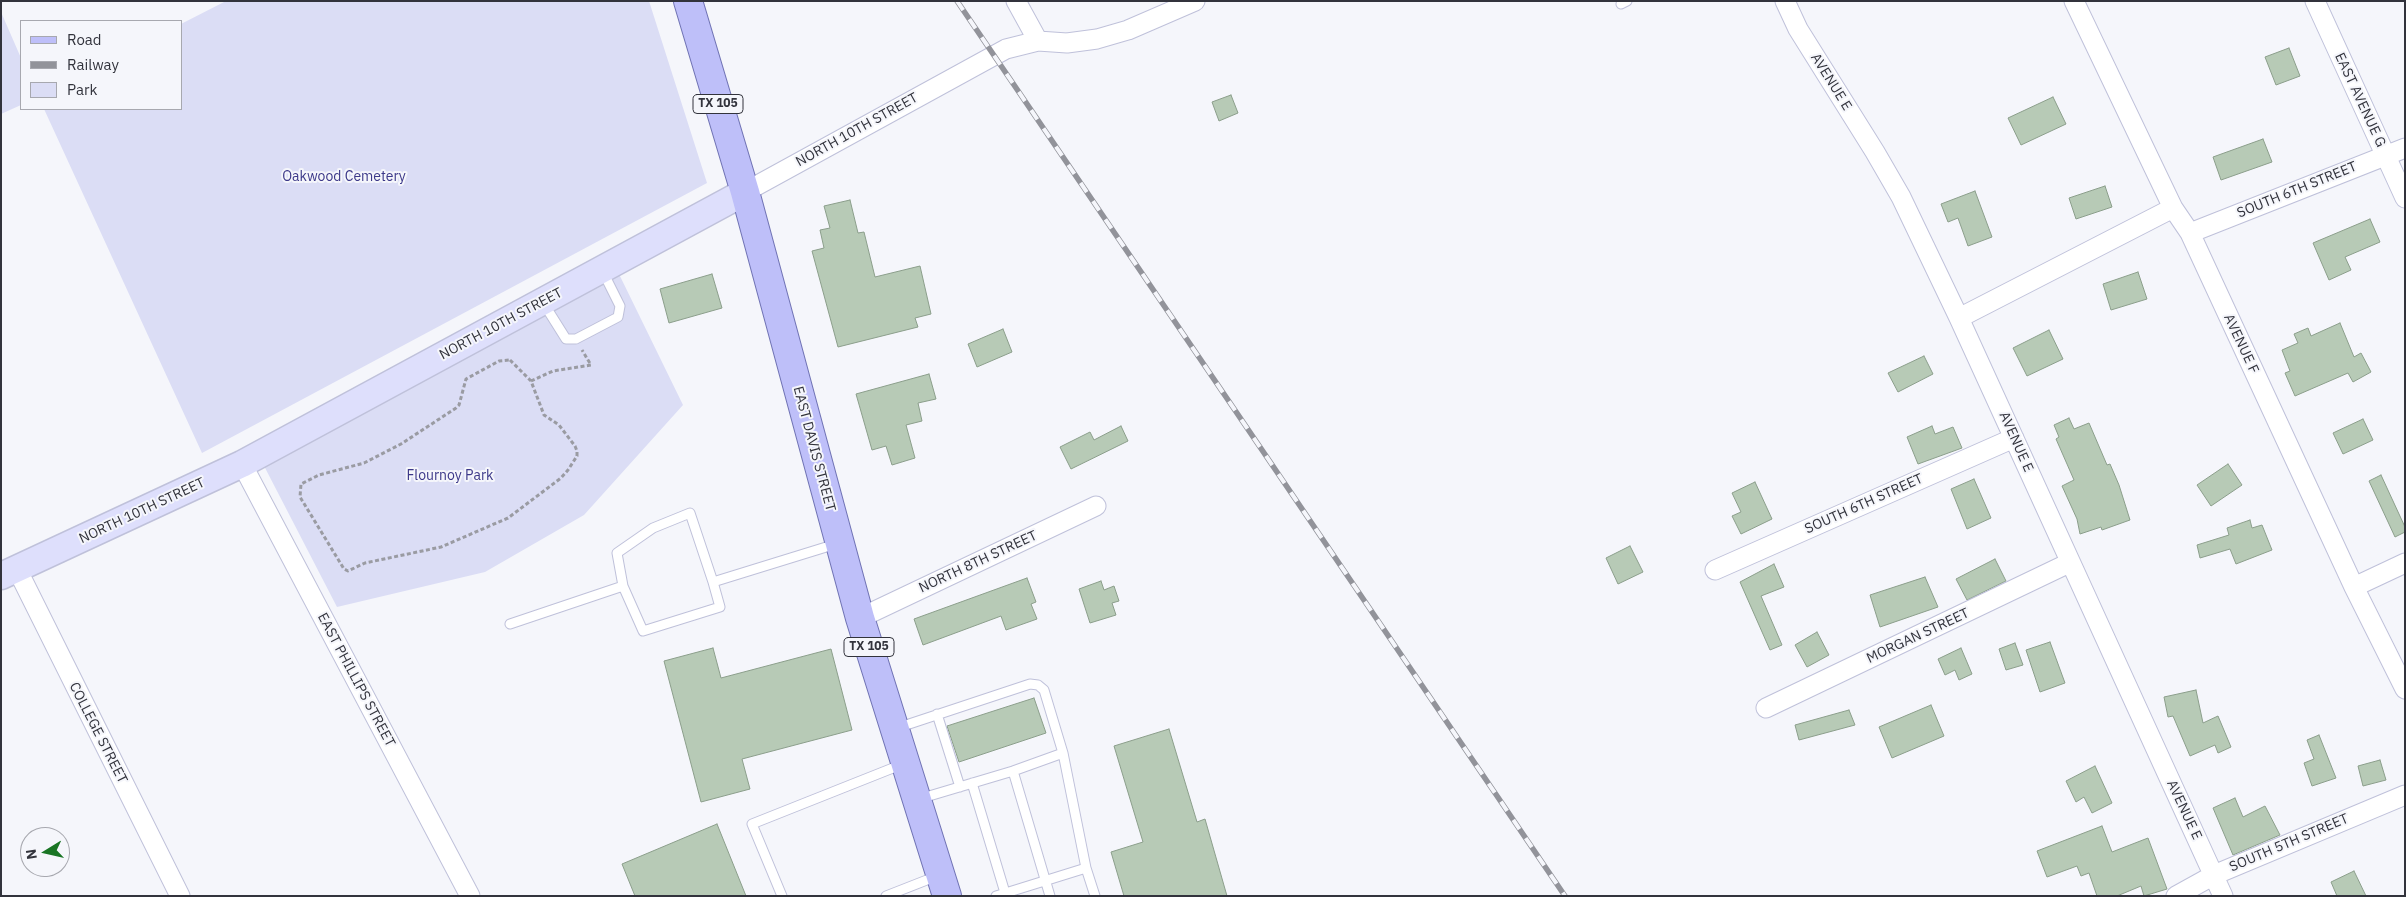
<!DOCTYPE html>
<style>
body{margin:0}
#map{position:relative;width:2406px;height:897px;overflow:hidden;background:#f5f6fb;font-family:"IBM Plex Sans",sans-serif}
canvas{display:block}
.frame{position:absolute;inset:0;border:2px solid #32333c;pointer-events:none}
.legend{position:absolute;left:20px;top:20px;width:162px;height:90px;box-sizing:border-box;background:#f5f6fb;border:1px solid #a7a8af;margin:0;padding:6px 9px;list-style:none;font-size:15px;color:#32333c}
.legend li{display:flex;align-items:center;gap:10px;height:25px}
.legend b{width:25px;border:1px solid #a7a8af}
.north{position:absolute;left:20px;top:827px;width:50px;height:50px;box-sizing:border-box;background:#f5f6fb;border:1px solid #a7a8af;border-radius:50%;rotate:261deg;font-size:14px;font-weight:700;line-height:20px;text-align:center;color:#32333c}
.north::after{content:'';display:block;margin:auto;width:18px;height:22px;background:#197524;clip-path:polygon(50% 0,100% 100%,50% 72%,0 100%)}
</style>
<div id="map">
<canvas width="2406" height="897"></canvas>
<div class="frame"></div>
<ul class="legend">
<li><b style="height:6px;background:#bebff9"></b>Road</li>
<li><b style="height:6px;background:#92939a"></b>Railway</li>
<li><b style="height:14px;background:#dbddf5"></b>Park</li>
</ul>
<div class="north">N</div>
</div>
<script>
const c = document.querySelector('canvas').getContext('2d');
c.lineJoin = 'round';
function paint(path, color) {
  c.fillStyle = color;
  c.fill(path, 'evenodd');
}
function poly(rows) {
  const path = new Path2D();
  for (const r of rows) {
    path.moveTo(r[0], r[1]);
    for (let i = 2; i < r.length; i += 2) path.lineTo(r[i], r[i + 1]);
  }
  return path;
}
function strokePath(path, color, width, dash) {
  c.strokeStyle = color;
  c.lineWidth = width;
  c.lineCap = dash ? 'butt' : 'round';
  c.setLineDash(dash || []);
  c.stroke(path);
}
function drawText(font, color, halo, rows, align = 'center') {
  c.font = font + ' "IBM Plex Sans",sans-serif';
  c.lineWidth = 4;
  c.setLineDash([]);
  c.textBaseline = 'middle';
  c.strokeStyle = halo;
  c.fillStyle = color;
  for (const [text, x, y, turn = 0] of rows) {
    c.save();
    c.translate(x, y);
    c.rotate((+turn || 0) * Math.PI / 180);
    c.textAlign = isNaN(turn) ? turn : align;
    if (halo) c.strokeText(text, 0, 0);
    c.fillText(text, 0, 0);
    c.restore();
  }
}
paint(poly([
 [226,1,649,1,707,183,202,453,44,109,181,109,181,24],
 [1,12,21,58,21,105,1,114],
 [618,272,683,405,584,515,485,572,337,607,262,462]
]), '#dbddf5');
const building = poly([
 [2289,48,2300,76,2276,85,2265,57,2289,48],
 [1231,95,1238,113,1219,121,1212,102,1231,95],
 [2053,97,2066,124,2021,145,2008,118,2053,97],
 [2263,139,2272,162,2221,180,2213,157,2263,139],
 [2105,186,2112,207,2076,219,2069,198,2105,186],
 [1975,191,1992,237,1968,246,1958,218,1948,222,1941,204,1975,191],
 [850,200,858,233,864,232,875,277,920,266,931,314,915,318,918,327,838,347,812,251,824,248,820,230,830,228,824,206,850,200],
 [2370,219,2380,242,2345,257,2351,270,2329,280,2313,243,2370,219],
 [2138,272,2147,299,2111,310,2103,284,2138,272],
 [712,274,722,308,669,323,660,289,712,274],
 [2340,323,2354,357,2361,353,2371,372,2353,382,2348,373,2295,396,2285,373,2290,371,2282,350,2298,343,2294,334,2308,328,2311,336,2340,323],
 [1003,329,1012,352,977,367,968,344,1003,329],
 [2049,330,2063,359,2027,376,2013,348,2049,330],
 [1924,356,1933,374,1898,392,1888,373,1924,356],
 [929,374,936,399,918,403,922,421,906,425,915,458,892,465,886,446,872,450,856,394,929,374],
 [2069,418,2074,429,2089,423,2107,465,2110,464,2119,485,2130,520,2102,530,2101,527,2080,534,2077,519,2062,486,2074,480,2056,439,2059,437,2054,425,2069,418],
 [2363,419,2373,440,2343,454,2333,433,2363,419],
 [1121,426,1128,441,1071,469,1060,447,1090,432,1094,440,1121,426],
 [1932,426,1935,434,1953,427,1962,448,1918,464,1907,437,1932,426],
 [2228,464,2242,485,2211,506,2197,485,2228,464],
 [2381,475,2405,527,2405,532,2395,537,2369,481,2381,475],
 [1974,479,1991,518,1967,529,1951,489,1974,479],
 [1755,482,1772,519,1741,534,1732,516,1741,512,1732,493,1755,482],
 [2250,520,2252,528,2262,525,2272,550,2236,564,2230,549,2200,558,2197,545,2229,535,2227,528,2250,520],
 [1630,546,1643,572,1618,584,1606,558,1630,546],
 [1995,559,2006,581,1967,600,1956,579,1995,559],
 [1774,564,1784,587,1761,596,1782,645,1770,650,1740,582,1774,564],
 [1925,577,1938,607,1880,627,1870,595,1925,577],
 [1027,578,1036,602,1031,604,1037,619,1006,630,1001,616,923,645,914,619,1027,578],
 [1101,581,1104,590,1114,586,1119,601,1112,603,1116,615,1090,623,1079,589,1101,581],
 [1817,632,1829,655,1807,667,1795,645,1817,632],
 [2050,642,2065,683,2040,692,2026,650,2050,642],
 [2015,643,2023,665,2006,670,1999,649,2015,643],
 [713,648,721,678,831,649,852,730,742,759,750,789,701,802,664,661,713,648],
 [1961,648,1972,674,1959,680,1955,670,1945,675,1938,659,1961,648],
 [2196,690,2203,723,2218,716,2231,747,2218,753,2215,745,2190,756,2173,716,2168,717,2164,697,2196,690],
 [1034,698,1046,733,959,762,947,726,1034,698],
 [1931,705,1944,736,1892,758,1879,727,1931,705],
 [1849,710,1855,725,1799,740,1795,725,1849,710],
 [1169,729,1197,822,1205,819,1227,896,1124,896,1111,852,1143,842,1114,746,1169,729],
 [2319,735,2336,778,2312,786,2304,763,2314,759,2307,740,2319,735],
 [2380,760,2386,780,2363,786,2358,766,2380,760],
 [2095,766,2112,803,2092,813,2084,797,2076,802,2066,781,2095,766],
 [2235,798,2243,817,2265,806,2280,835,2233,855,2213,808,2235,798],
 [717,824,746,896,635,896,622,864,717,824],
 [2102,826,2112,852,2148,838,2167,889,2144,896,2141,886,2117,896,2097,896,2089,873,2081,876,2077,866,2047,877,2037,851,2102,826],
 [2354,871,2366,896,2337,896,2331,882,2354,871]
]);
paint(building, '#b7cab6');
strokePath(building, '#8b9e8b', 1);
const lane = poly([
 [1621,4,1627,1],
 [544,304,566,339,576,339,618,317,620,306,603,272],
 [623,586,643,631,720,607,713,582],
 [510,624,623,586,617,553,653,528,690,513,713,582,836,544],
 [937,714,960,787],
 [897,728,1030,684,1038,685,1044,690,1063,753],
 [1013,771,1050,896],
 [972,783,1006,896],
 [919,799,1013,771,1063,753,1086,868,1095,896],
 [782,896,752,824,903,764],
 [886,896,937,876],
 [996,896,1086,868]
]);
const street = poly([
 [1016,1,1038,41],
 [1785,1,1798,29,1875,152,1901,197,1959,318,2223,896],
 [2074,1,2173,208,2190,233,2354,587,2405,689],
 [2315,1,2405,198],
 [745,192,1006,49,1038,41,1067,43,1097,39,1128,30,1195,1],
 [2190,233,2405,148],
 [1959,318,2173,208],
 [242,464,470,896],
 [17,569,180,896],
 [1715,570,2014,438],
 [2354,587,2405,563],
 [860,618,1096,506],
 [1766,708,2069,563],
 [2176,896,2214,875,2405,795]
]);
const secondary = poly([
 [1,576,242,464,745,192]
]);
const primary = poly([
 [688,1,745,192,860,618,947,896]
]);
strokePath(lane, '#bfc1da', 11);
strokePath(street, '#bfc1da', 21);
strokePath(secondary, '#bfc1da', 29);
strokePath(primary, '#7073b4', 30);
strokePath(poly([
 [510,360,531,381,544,415,559,425,575,446,577,451,577,456,568,470,561,478,508,518,441,547,365,563,348,571,344,569,300,497,301,484,319,475,364,463,401,444,456,408,459,405,466,379,499,361,510,360],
 [531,381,553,371,591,365,582,350]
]), '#9a9ba2', 3, [4, 2.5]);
strokePath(lane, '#fff', 9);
strokePath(street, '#fff', 19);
strokePath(secondary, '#dedffc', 26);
strokePath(primary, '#bebff9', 28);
const rail = poly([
 [957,1,1565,896]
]);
strokePath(rail, '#92939a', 5.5);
strokePath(rail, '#f5f6fb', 4, [11]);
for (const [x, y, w] of [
 [718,104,50],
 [869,647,50]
]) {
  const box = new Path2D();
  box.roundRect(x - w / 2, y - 9.5, w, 19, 4);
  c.fillStyle = '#f5f6fb';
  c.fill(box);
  strokePath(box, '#32333c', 1);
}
drawText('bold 12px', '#32333c', null, [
 ["TX 105",718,104],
 ["TX 105",869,647]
]);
drawText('14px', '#32333c', '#f5f6fb', [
 ["AVENUE E",1831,82,58],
 ["EAST AVENUE G",2360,100,65],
 ["NORTH 10TH STREET",857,130,-29],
 ["SOUTH 6TH STREET",2297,190,-22],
 ["NORTH 10TH STREET",501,324,-28],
 ["AVENUE F",2241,344,65],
 ["AVENUE E",2016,442,66],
 ["EAST DAVIS STREET",814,449,75],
 ["SOUTH 6TH STREET",1864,504,-24],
 ["NORTH 10TH STREET",142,511,-25],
 ["NORTH 8TH STREET",978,562,-25],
 ["MORGAN STREET",1918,636,-25],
 ["EAST PHILLIPS STREET",356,680,62],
 ["COLLEGE STREET",98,733,63],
 ["AVENUE E",2184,810,65],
 ["SOUTH 5TH STREET",2289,843,-23]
]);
drawText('14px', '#3c3889', '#f5f6fb', [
 ["Oakwood Cemetery",344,177],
 ["Flournoy Park",450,476]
]);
</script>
